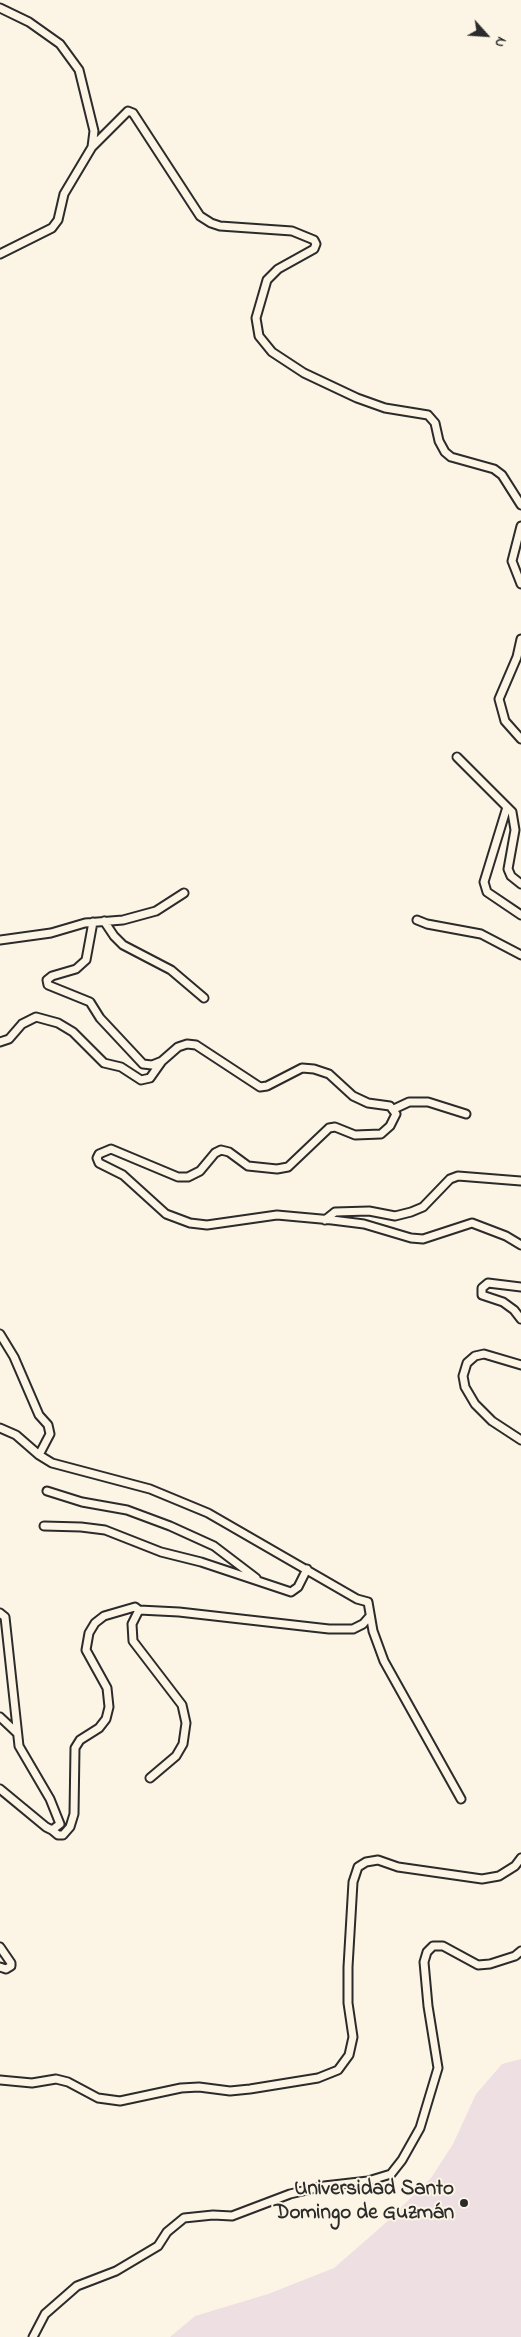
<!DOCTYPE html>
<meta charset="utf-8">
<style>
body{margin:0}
#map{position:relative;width:521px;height:2337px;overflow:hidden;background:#fcf5e5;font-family:"Indie Flower",sans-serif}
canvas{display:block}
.north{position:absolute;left:461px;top:10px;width:50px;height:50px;-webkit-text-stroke:4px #fcf5e5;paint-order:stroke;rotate:116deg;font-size:14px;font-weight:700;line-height:20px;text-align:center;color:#2b2b2b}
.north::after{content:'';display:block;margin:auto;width:18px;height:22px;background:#2b2b2b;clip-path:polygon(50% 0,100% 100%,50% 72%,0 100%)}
</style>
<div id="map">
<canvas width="521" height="2337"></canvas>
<div class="north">N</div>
</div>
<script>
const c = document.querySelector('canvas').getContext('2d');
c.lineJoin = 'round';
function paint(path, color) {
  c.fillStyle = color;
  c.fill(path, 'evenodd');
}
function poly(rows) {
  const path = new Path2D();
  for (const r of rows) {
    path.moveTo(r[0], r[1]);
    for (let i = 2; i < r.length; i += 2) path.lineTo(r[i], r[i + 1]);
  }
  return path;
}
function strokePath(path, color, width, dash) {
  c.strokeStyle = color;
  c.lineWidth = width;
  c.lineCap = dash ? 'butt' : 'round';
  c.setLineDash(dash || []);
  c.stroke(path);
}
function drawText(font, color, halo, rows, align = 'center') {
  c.font = font + ' "Indie Flower",sans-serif';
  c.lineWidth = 4;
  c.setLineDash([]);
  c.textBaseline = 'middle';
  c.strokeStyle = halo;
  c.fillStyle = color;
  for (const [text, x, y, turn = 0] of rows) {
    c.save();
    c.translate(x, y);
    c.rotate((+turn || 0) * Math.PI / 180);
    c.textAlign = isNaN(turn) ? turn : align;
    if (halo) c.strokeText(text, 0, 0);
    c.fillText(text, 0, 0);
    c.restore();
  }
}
paint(poly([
 [521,2059,521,2337,170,2337,195,2316,268,2294,334,2268,381,2227,431,2178,453,2144,476,2094,502,2064]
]), '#eee0e2');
const minor = poly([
 [0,8,29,22,60,44,79,70,94,131,92,147,64,194,58,220,52,228,0,254],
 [92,147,128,111,133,113,200,216,211,223,220,226,292,231,314,240,316,244,314,249,278,269,267,280,256,318,259,336,272,352,304,373,357,398,385,408,428,415,435,423,439,441,445,452,451,457,494,469,502,475,521,505],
 [521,526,512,561,521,584],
 [521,639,517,657,499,699,505,721,521,739],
 [457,757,512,812,515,830,508,869,511,876,521,884],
 [507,807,484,882,487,892,521,915],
 [417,920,427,924,481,934,521,955],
 [104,921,114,936,123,945,171,970,204,998],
 [93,922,86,960,76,969,52,976,47,980,48,985,90,1002,100,1018,143,1064,152,1065,162,1061,178,1047,187,1044,196,1045,260,1087,267,1086,302,1068,314,1069,329,1074,353,1096,368,1103,390,1106,396,1114,390,1126,381,1134,355,1135,335,1127,329,1128,288,1167,277,1169,248,1166,229,1152,221,1150,215,1153,200,1171,188,1177,178,1177,111,1149,99,1154,97,1158,99,1163,123,1175,166,1214,190,1223,207,1225,277,1215,332,1220,364,1224,411,1238,423,1239,472,1223,506,1236,521,1245],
 [0,940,51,933,85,923,123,920,156,911,184,893],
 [0,1042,9,1039,22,1024,36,1017,58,1023,73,1032,104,1063,121,1067,141,1080,150,1078,162,1061],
 [394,1109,409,1102,428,1102,466,1114],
 [325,1220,335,1212,369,1211,395,1216,411,1212,423,1207,450,1179,458,1176,521,1181],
 [521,1287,488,1283,482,1288,482,1295,503,1302,514,1310,521,1319],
 [0,1334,14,1357,39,1415,48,1425,50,1434,39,1455],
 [521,1365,484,1354,475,1356,467,1363,463,1376,465,1387,475,1404,492,1421,521,1440],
 [0,1428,16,1435,39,1455,52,1463,150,1489,208,1513,357,1599,368,1602,373,1631,384,1661,461,1799],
 [47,1491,82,1502,127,1510,170,1526,214,1546,256,1578],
 [44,1526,81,1527,105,1530,161,1552,201,1562,291,1592,298,1587,307,1569],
 [139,1610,179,1612,329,1629,353,1629,363,1624,370,1616],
 [0,1613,5,1617,19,1746,50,1799,60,1824,52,1830,46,1827,0,1789],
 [0,1717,17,1733],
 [52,1830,58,1835,63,1835,70,1827,74,1814,75,1748,80,1740,99,1728,106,1719,109,1707,107,1688,86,1650,89,1633,95,1623,104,1616,135,1607,139,1610,132,1624,133,1641,182,1705,186,1723,183,1744,176,1756,150,1778],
 [0,1947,11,1963,11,1966,6,1969,0,1967],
 [0,2080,32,2083,56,2079,68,2082,98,2098,120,2101,181,2088,199,2087,230,2091,250,2089,318,2078,338,2070,349,2055,353,2037,348,2003,348,1967,353,1882,358,1867,366,1862,378,1860,398,1867,482,1879,499,1876,515,1866,521,1858],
 [33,2337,45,2314,77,2286,116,2271,158,2246,167,2232,184,2218,213,2215,232,2216,290,2194,324,2186,368,2181,391,2174,402,2160,420,2128,438,2068,428,2006,424,1962,427,1952,433,1946,443,1946,478,1965,490,1964,515,1956,521,1951]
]);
strokePath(minor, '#2b2b2b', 11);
strokePath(minor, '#fcf5e5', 7);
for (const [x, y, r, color] of [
 [464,2203,5,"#2b2b2b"]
]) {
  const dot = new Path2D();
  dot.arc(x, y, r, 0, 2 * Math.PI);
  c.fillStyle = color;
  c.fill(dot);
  strokePath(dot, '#fcf5e5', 2);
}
drawText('bold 21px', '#2b2b2b', '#fcf5e5', [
 ["Universidad Santo",454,2191],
 ["Domingo de Guzmán",454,2215]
], 'right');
</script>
